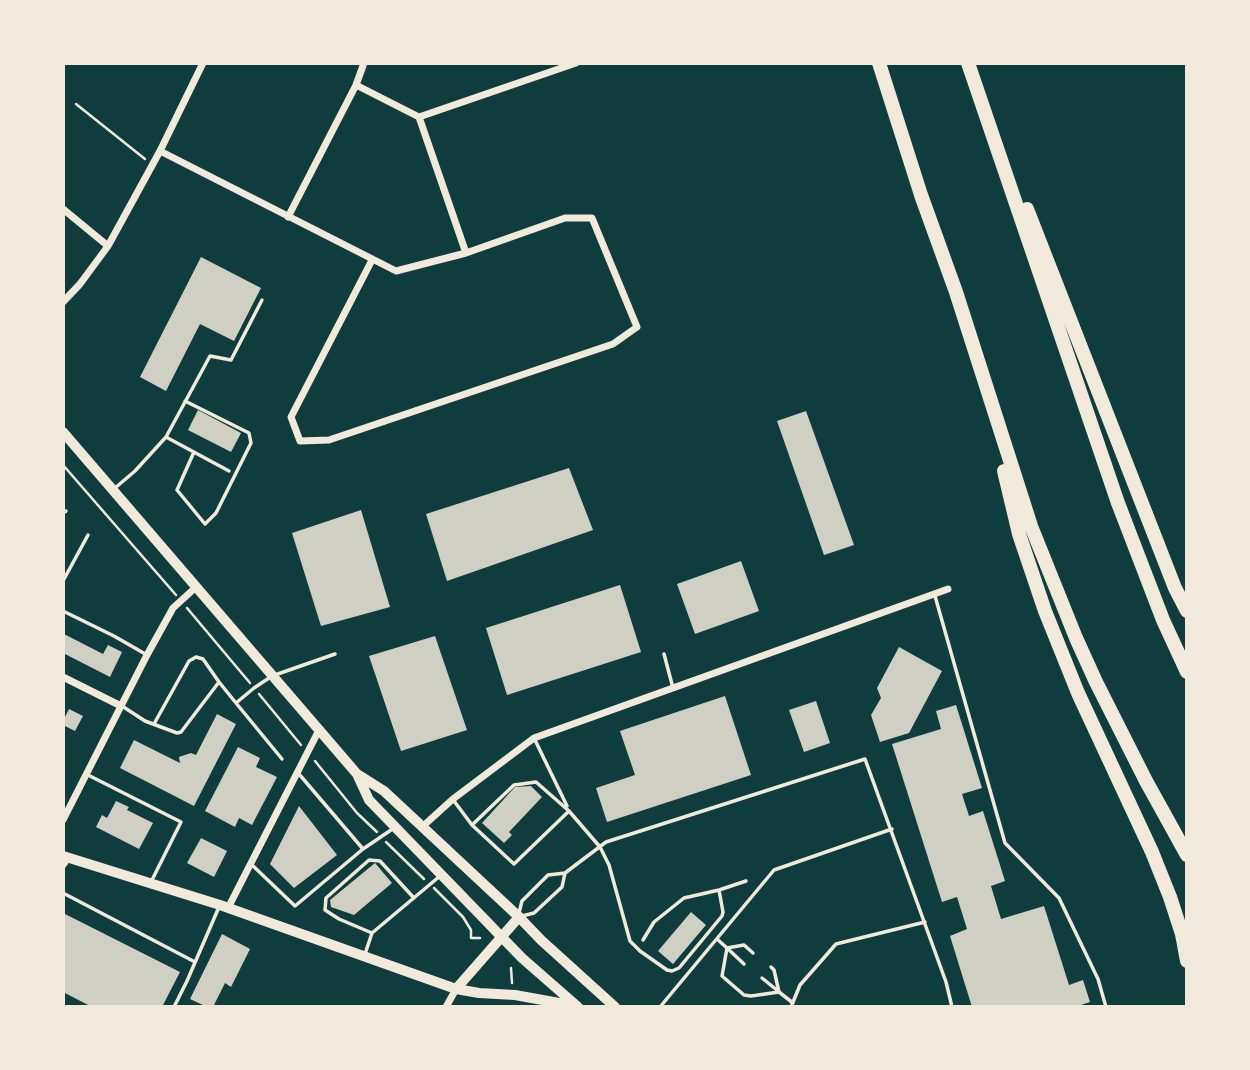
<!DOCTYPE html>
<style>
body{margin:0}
#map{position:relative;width:1250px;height:1070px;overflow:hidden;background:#0f3d3e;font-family:Roboto,sans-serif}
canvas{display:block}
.frame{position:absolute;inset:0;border:65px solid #f1e9da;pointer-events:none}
</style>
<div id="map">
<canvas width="1250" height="1070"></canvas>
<div class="frame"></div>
</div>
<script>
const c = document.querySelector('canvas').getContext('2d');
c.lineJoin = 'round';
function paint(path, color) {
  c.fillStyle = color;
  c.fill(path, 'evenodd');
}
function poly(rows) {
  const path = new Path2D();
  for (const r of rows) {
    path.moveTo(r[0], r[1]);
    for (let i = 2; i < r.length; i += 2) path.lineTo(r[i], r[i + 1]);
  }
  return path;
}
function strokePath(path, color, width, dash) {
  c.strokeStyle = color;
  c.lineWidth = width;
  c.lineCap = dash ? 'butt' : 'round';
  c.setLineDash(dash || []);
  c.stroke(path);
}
paint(poly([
 [201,257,261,288,234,341,200,324,166,391,140,377],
 [198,410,241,433,231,452,188,430],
 [806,411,854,545,824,555,777,421],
 [569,468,593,530,447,581,426,514],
 [361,510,390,607,321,626,292,533],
 [741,561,759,611,695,634,677,584],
 [620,585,641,652,507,695,486,628],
 [64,634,103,654,108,645,122,652,110,677,63,653],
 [435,636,467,730,401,751,369,656],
 [899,647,942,671,909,733,880,742,871,715,881,698,877,688],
 [725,696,751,775,607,822,596,788,635,775,620,731],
 [816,701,830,743,804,752,789,710],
 [956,705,982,788,962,794,969,816,983,811,1005,881,991,886,1001,919,1044,906,1069,985,1083,980,1090,1002,1075,1007,972,1007,950,936,967,929,957,897,942,902,892,744,941,729,936,711],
 [69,709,83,716,75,731,63,725,63,721],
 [217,714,236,724,194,806,120,768,134,740,180,763,179,757,191,753,196,755],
 [238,747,260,758,256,767,277,777,252,825,239,818,235,827,205,811],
 [531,786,542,797,509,832,512,835,504,843,482,823,515,787],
 [116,801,129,807,127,810,153,823,139,849,96,827,102,815,107,818],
 [299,806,337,855,294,888,270,864],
 [201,838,227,851,214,877,187,863],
 [375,863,392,883,354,915,331,907,330,900],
 [691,912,706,925,673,964,658,951],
 [63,913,180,972,162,1007,92,1007,63,992],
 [222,934,250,949,231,987,225,983,213,1007,207,1007,190,999]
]), '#cfcfc3');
strokePath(poly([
 [76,104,145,159],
 [63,465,176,595],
 [187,608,250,683],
 [259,694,301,745],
 [315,761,357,813,377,832],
 [386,842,424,879],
 [434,888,463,917,471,930,471,938,480,938],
 [511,968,512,983]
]), '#f1e9da', 2.5);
strokePath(poly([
 [185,401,249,433,251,443,216,513,205,524,177,490,194,452],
 [166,437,229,471],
 [115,488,135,471,166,437,210,356,231,360,262,300],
 [63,513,66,511],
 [63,581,88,535],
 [935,596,1005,843,1059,898,1098,979,1106,1007],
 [63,611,114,636,147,655],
 [664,654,673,688],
 [236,703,282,759],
 [122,706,145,721,177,733,181,732,219,682,236,703,254,688,272,676,335,654],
 [154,724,189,661,196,657,203,659,219,682],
 [534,738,567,806],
 [86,774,181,822,151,882],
 [299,774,363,849],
 [454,801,472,825,514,864,569,811,600,847,609,865,630,941,640,951,667,970,672,971,679,968,722,916,723,912,719,890],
 [472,825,514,785,536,782,569,811],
 [251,864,295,906,363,849,394,828],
 [63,868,70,858],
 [63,893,195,962],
 [519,913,522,901,548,875,565,873,606,842,865,759,946,982,952,1007],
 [522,916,534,913,562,887,565,873],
 [372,933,339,919,325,910,326,898,369,860,380,861,414,898],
 [717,939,727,948,722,976,744,995,751,996,779,992],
 [643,940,654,922,684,898,719,890,746,881],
 [365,954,372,933,440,876],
 [744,964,727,948,744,945,753,953],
 [771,967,774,970,779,992,793,1003],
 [762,978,778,991],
 [174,1007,187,981,219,907],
 [660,1007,774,870,892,829],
 [791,1007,800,985,836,944,925,922]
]), '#f1e9da', 3.5);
strokePath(poly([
 [356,85,419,117,466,253],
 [419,117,576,63],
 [160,151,396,271,466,253,565,218,592,218,637,327,613,344,329,440,300,441,291,417,372,260],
 [63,209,108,246],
 [288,217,356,85,364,63],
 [63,302,80,284,108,246,160,151,203,63],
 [63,677,121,706],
 [63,820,147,655,173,608,195,588],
 [422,827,453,799,534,738,948,589],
 [228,908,319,730],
 [446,1007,456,989]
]), '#f1e9da', 7);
strokePath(poly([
 [63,856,220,905,456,989,519,917]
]), '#f1e9da', 10);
strokePath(poly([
 [63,432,357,774,369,800,522,958,578,1007],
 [357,774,384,791,519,917,541,940,615,1007],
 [456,989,479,993,515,995,559,1003,567,1007]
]), '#f1e9da', 10);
strokePath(poly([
 [879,63,921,195,956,292,1031,526,1076,638,1096,682,1146,781,1187,855],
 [968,63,1118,503,1163,620,1187,672],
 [1027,209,1175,588,1187,611],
 [1004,471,1019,534,1045,611,1078,693,1152,852,1170,897,1182,934,1187,961]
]), '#f1e9da', 14);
</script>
